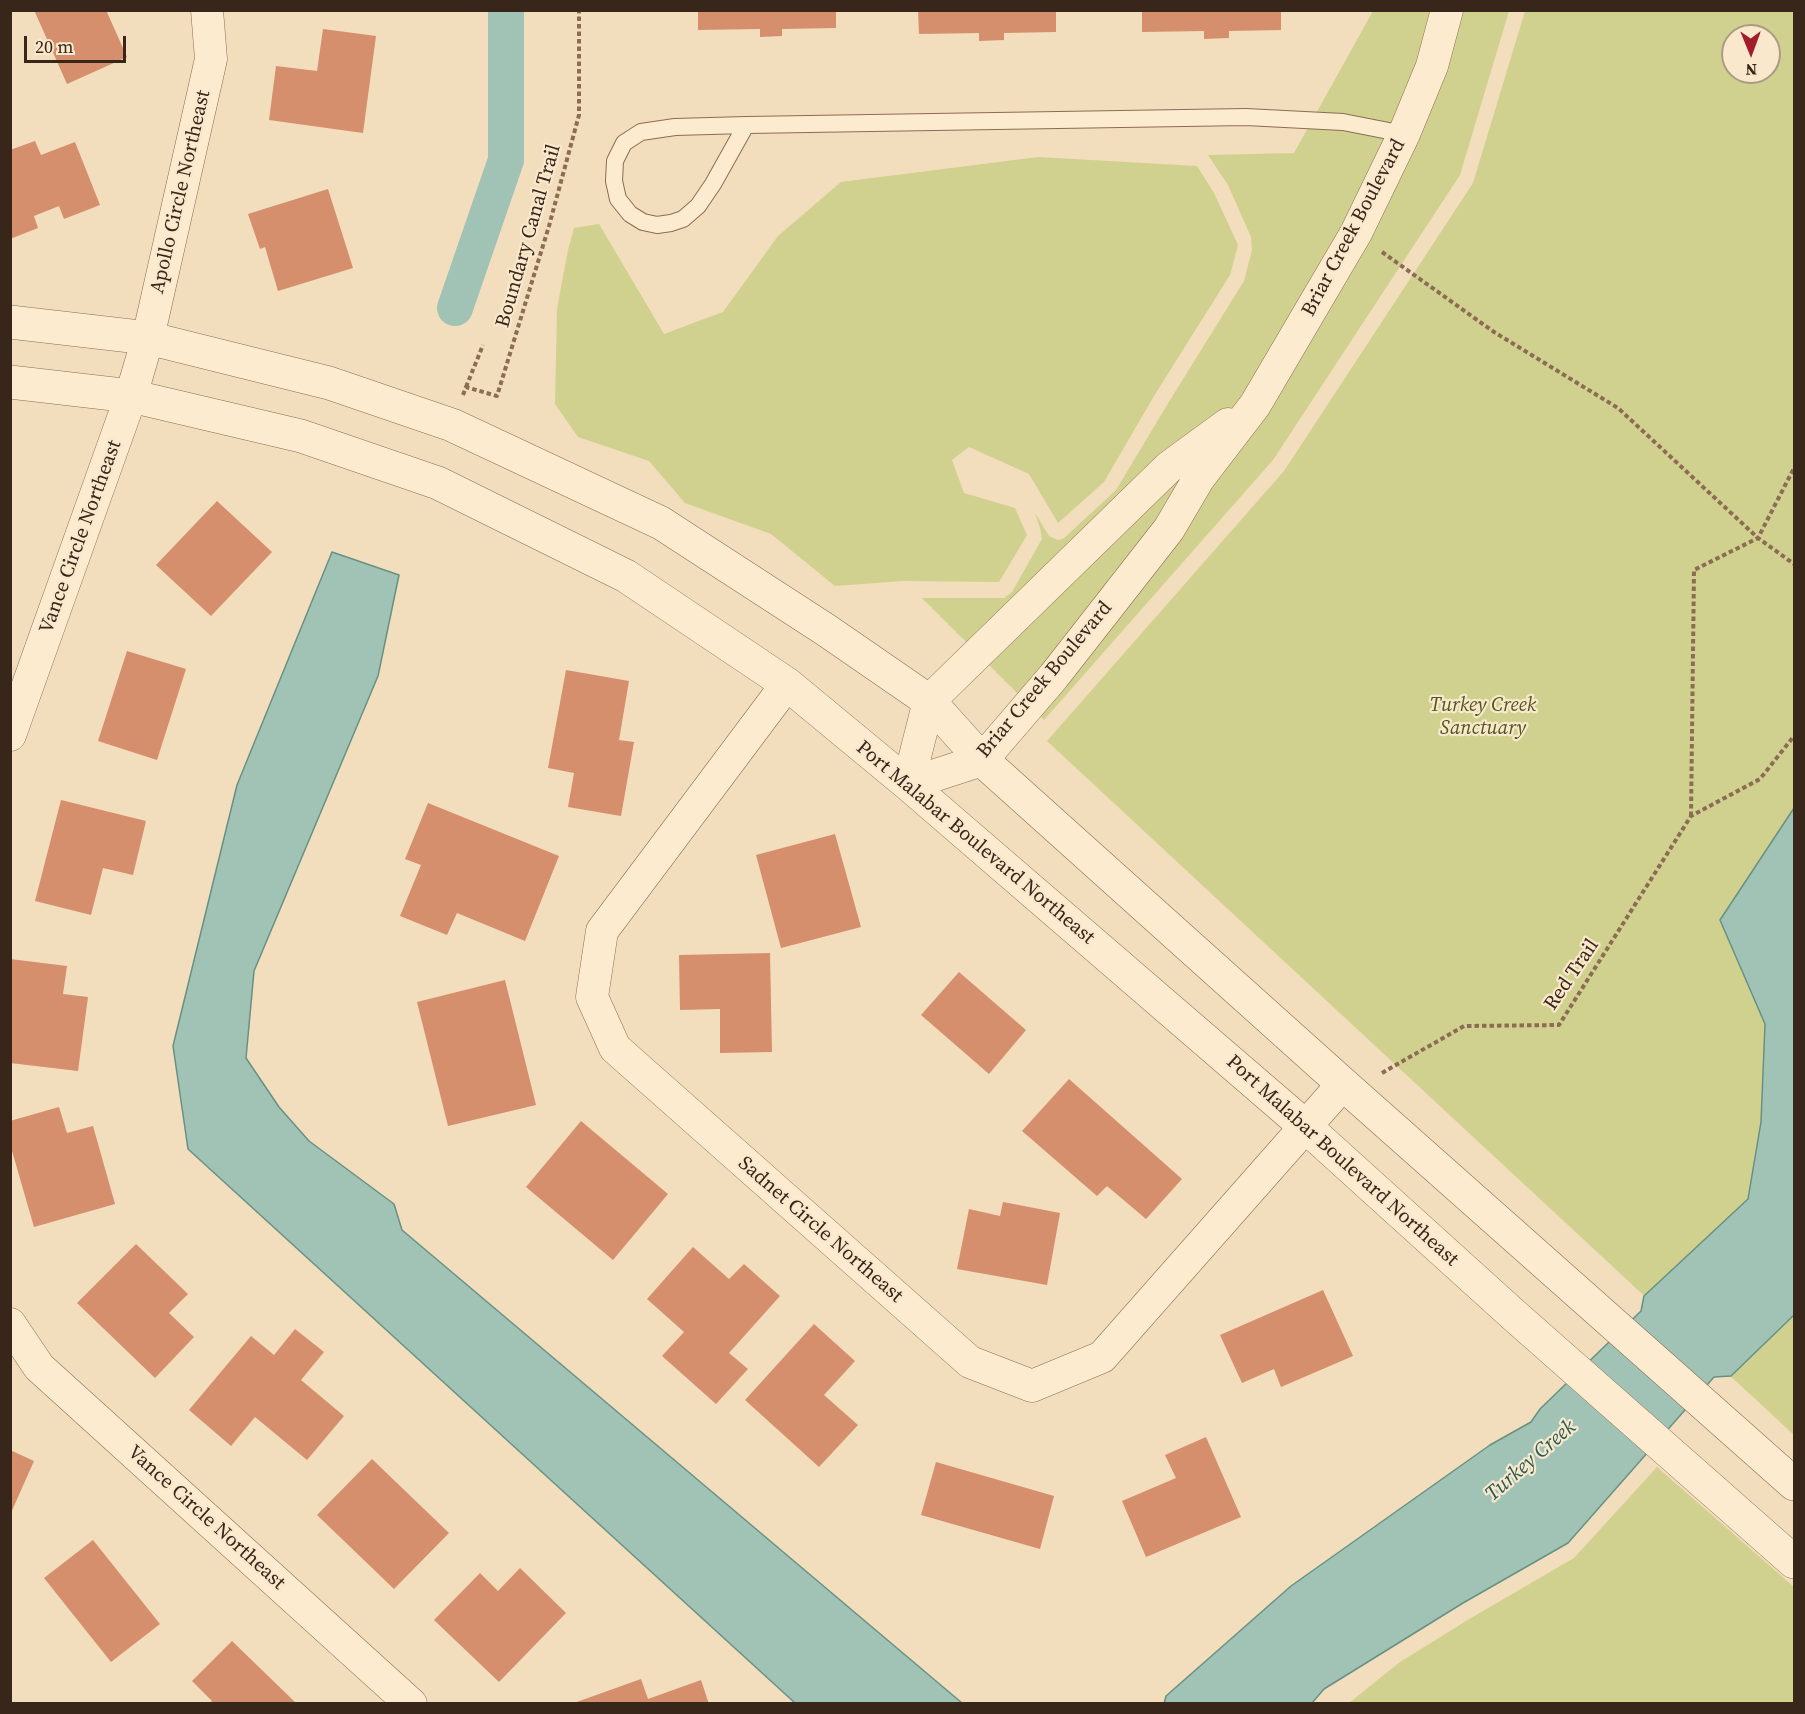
<!DOCTYPE html>
<style>
body{margin:0}
#map{position:relative;width:1805px;height:1714px;overflow:hidden;background:#f2ddbc;font-family:"Source Serif 4",serif}
canvas{display:block}
.frame{position:absolute;inset:0;border:12px solid #39261a;pointer-events:none}
.north{position:absolute;left:1721px;top:24px;width:60px;height:60px;box-sizing:border-box;background:#f9e8cc;border:2px solid #ac9a85;border-radius:50%;rotate:179deg;font-size:16px;font-weight:700;line-height:24px;text-align:center;color:#39261a}
.north::after{content:'';display:block;margin:auto;width:21px;height:27px;background:#a11d2a;clip-path:polygon(50% 0,100% 100%,50% 72%,0 100%)}
.scale{position:absolute;left:24px;top:36px;width:102px;height:27px;box-sizing:border-box;border:3px solid #39261a;border-top:0;padding-left:8px;font-size:18px;line-height:21px;white-space:nowrap;color:#39261a;-webkit-text-stroke:4px #f9e8cc;paint-order:stroke}
</style>
<div id="map">
<canvas width="1805" height="1714"></canvas>
<div class="frame"></div>
<div class="north">N</div>
<div class="scale">20 m</div>
</div>
<script>
const c = document.querySelector('canvas').getContext('2d');
c.lineJoin = 'round';
function paint(path, color) {
  c.fillStyle = color;
  c.fill(path, 'evenodd');
}
function poly(rows) {
  const path = new Path2D();
  for (const r of rows) {
    path.moveTo(r[0], r[1]);
    for (let i = 2; i < r.length; i += 2) path.lineTo(r[i], r[i + 1]);
  }
  return path;
}
function strokePath(path, color, width, dash) {
  c.strokeStyle = color;
  c.lineWidth = width;
  c.lineCap = dash ? 'butt' : 'round';
  c.setLineDash(dash || []);
  c.stroke(path);
}
function drawText(font, color, halo, rows, align = 'center') {
  c.font = font + ' "Source Serif 4",serif';
  c.lineWidth = 4.5;
  c.setLineDash([]);
  c.textBaseline = 'middle';
  c.strokeStyle = halo;
  c.fillStyle = color;
  for (const [text, x, y, turn = 0] of rows) {
    c.save();
    c.translate(x, y);
    c.rotate((+turn || 0) * Math.PI / 180);
    c.textAlign = isNaN(turn) ? turn : align;
    if (halo) c.strokeText(text, 0, 0);
    c.fillText(text, 0, 0);
    c.restore();
  }
}
paint(poly([
 [1373,11,1509,11,1460,175,1273,460,1044,720,922,598,1004,598,1012,592,1042,539,1040,528,1035,513,1049,536,1058,540,1063,539,1116,490,1167,405,1244,281,1252,250,1251,237,1228,185,1208,155,1294,153],
 [1525,11,1794,11,1794,1435,1047,741,1284,471,1473,183],
 [1733,36,1769,36,1769,72,1733,72],
 [1038,157,1197,166,1214,193,1238,245,1230,275,1154,396,1104,482,1058,523,1029,474,969,447,952,460,964,493,1015,508,1027,535,999,582,902,581,835,586,771,534,685,503,649,461,578,437,555,404,557,309,568,250,574,228,599,224,664,334,723,312,778,236,841,182],
 [1657,1467,1794,1587,1794,1703,1349,1703,1400,1662,1471,1618,1574,1558]
]), '#d0d18f');
const water = poly([
 [332,552,399,575,378,676,254,971,246,1058,279,1107,309,1141,394,1204,402,1230,962,1703,795,1703,188,1149,173,1046,237,785,332,552],
 [1794,808,1794,1315,1731,1376,1714,1377,1568,1543,1463,1603,1324,1689,1312,1703,1164,1704,1166,1696,1291,1586,1490,1445,1531,1422,1540,1409,1641,1311,1644,1296,1748,1199,1761,1122,1765,1024,1720,920,1794,808]
]);
paint(water, '#a0c3b6');
strokePath(water, '#679183', 1.5);
strokePath(poly([
 [455,308,506,160,506,10]
]), '#a0c3b6', 36);
paint(poly([
 [34,10,106,10,127,57,67,84],
 [698,10,836,10,836,28,782,29,782,36,760,37,760,29,698,30],
 [918,10,1056,10,1056,32,1004,33,1004,40,979,41,979,33,919,34],
 [1142,10,1281,10,1281,30,1229,31,1229,38,1204,39,1204,31,1142,32],
 [323,29,376,36,363,133,269,120,276,66,317,71],
 [35,141,41,155,75,142,100,205,64,219,59,206,34,216,38,228,10,239,10,150],
 [328,189,353,268,278,291,265,247,260,249,248,214],
 [217,501,272,552,211,616,156,565],
 [127,651,186,669,157,760,98,741],
 [566,670,629,681,619,740,634,742,621,816,568,807,574,773,548,768],
 [61,800,146,821,133,875,103,868,91,915,35,901],
 [428,803,559,856,525,941,457,913,447,935,400,916,421,865,405,859],
 [835,834,861,927,781,948,756,855],
 [770,953,772,1052,720,1053,720,1009,680,1010,679,955],
 [10,959,67,966,63,994,88,997,78,1071,10,1063],
 [959,972,1026,1030,989,1074,921,1015],
 [505,980,536,1105,448,1126,417,1002],
 [1069,1079,1182,1179,1146,1219,1107,1186,1097,1196,1022,1131],
 [59,1107,67,1133,93,1126,115,1204,34,1227,10,1144,10,1121],
 [581,1121,668,1194,613,1260,526,1187],
 [1003,1202,1060,1213,1047,1285,957,1269,969,1209,1000,1216],
 [136,1244,188,1294,169,1313,194,1337,155,1378,77,1303],
 [693,1247,729,1279,744,1264,780,1296,729,1353,748,1369,716,1404,662,1356,684,1332,647,1299],
 [1323,1290,1353,1356,1281,1387,1274,1369,1242,1383,1220,1335],
 [814,1324,855,1361,824,1395,858,1425,819,1467,745,1400],
 [295,1329,324,1352,301,1380,344,1416,307,1460,255,1417,231,1446,189,1410,251,1336,274,1355],
 [1206,1437,1241,1517,1146,1557,1122,1501,1176,1478,1165,1455],
 [10,1450,34,1461,10,1515],
 [372,1459,449,1533,394,1589,317,1515],
 [936,1462,1054,1496,1040,1549,921,1515],
 [93,1540,160,1624,111,1662,44,1578],
 [520,1568,566,1613,499,1682,434,1620,480,1573,498,1591],
 [232,1641,297,1704,209,1704,212,1701,192,1681],
 [641,1679,648,1699,701,1680,709,1704,571,1704]
]), '#d58f6d');
const service = poly([
 [746,125,713,184,698,206,683,219,671,223,657,225,643,222,630,214,618,199,614,181,615,161,624,143,641,132,675,127,746,125,1246,117,1343,122,1404,134]
]);
const minor = poly([
 [787,684,602,931,592,997,615,1048,970,1362,1032,1386,1102,1357,1343,1084],
 [10,735,131,396,148,338,211,59,207,10],
 [908,784,982,760,1054,676,1169,529,1199,478,1255,405,1356,233,1404,134,1432,66,1447,10],
 [908,784,929,701,1169,467,1228,424],
 [10,1324,39,1367,411,1704]
]);
const tertiary = poly([
 [10,322,148,338,329,383,452,425,661,523,826,630,929,701,982,760,1343,1084,1794,1484],
 [10,382,131,396,301,436,438,483,626,576,787,684,908,784,1306,1127,1516,1317,1794,1562]
]);
strokePath(service, '#8c6c53', 18);
strokePath(minor, '#8c6c53', 33);
strokePath(tertiary, '#8c6c53', 34);
strokePath(poly([
 [1382,252,1494,332,1618,408,1758,538,1794,564],
 [466,387,483,345],
 [463,395,466,387,497,396,549,226,579,115,579,10],
 [1691,816,1694,570,1758,538,1794,468],
 [1382,1073,1464,1026,1559,1025,1691,816,1760,779,1794,736]
]), '#8c6c53', 4, [4.5, 3]);
strokePath(service, '#fdebd0', 16);
strokePath(minor, '#fdebd0', 32);
strokePath(tertiary, '#fdebd0', 33);
drawText('20px', '#39261a', '#f9e8cc', [
 ["Apollo Circle Northeast",181,192,-77],
 ["Briar Creek Boulevard",1354,228,-62],
 ["Boundary Canal Trail",529,236,-74],
 ["Vance Circle Northeast",81,537,-70],
 ["Briar Creek Boulevard",1045,680,-50],
 ["Port Malabar Boulevard Northeast",975,843,40],
 ["Red Trail",1572,975,-56],
 ["Port Malabar Boulevard Northeast",1342,1161,42],
 ["Sadnet Circle Northeast",820,1230,41],
 ["Vance Circle Northeast",206,1518,42]
]);
drawText('italic 20px', '#4f581e', '#f9e8cc', [
 ["Turkey Creek",1483,706],
 ["Sanctuary",1483,729]
]);
drawText('italic 21px', '#275b53', '#f9e8cc', [
 ["Turkey Creek",1531,1461,-41]
]);
</script>
